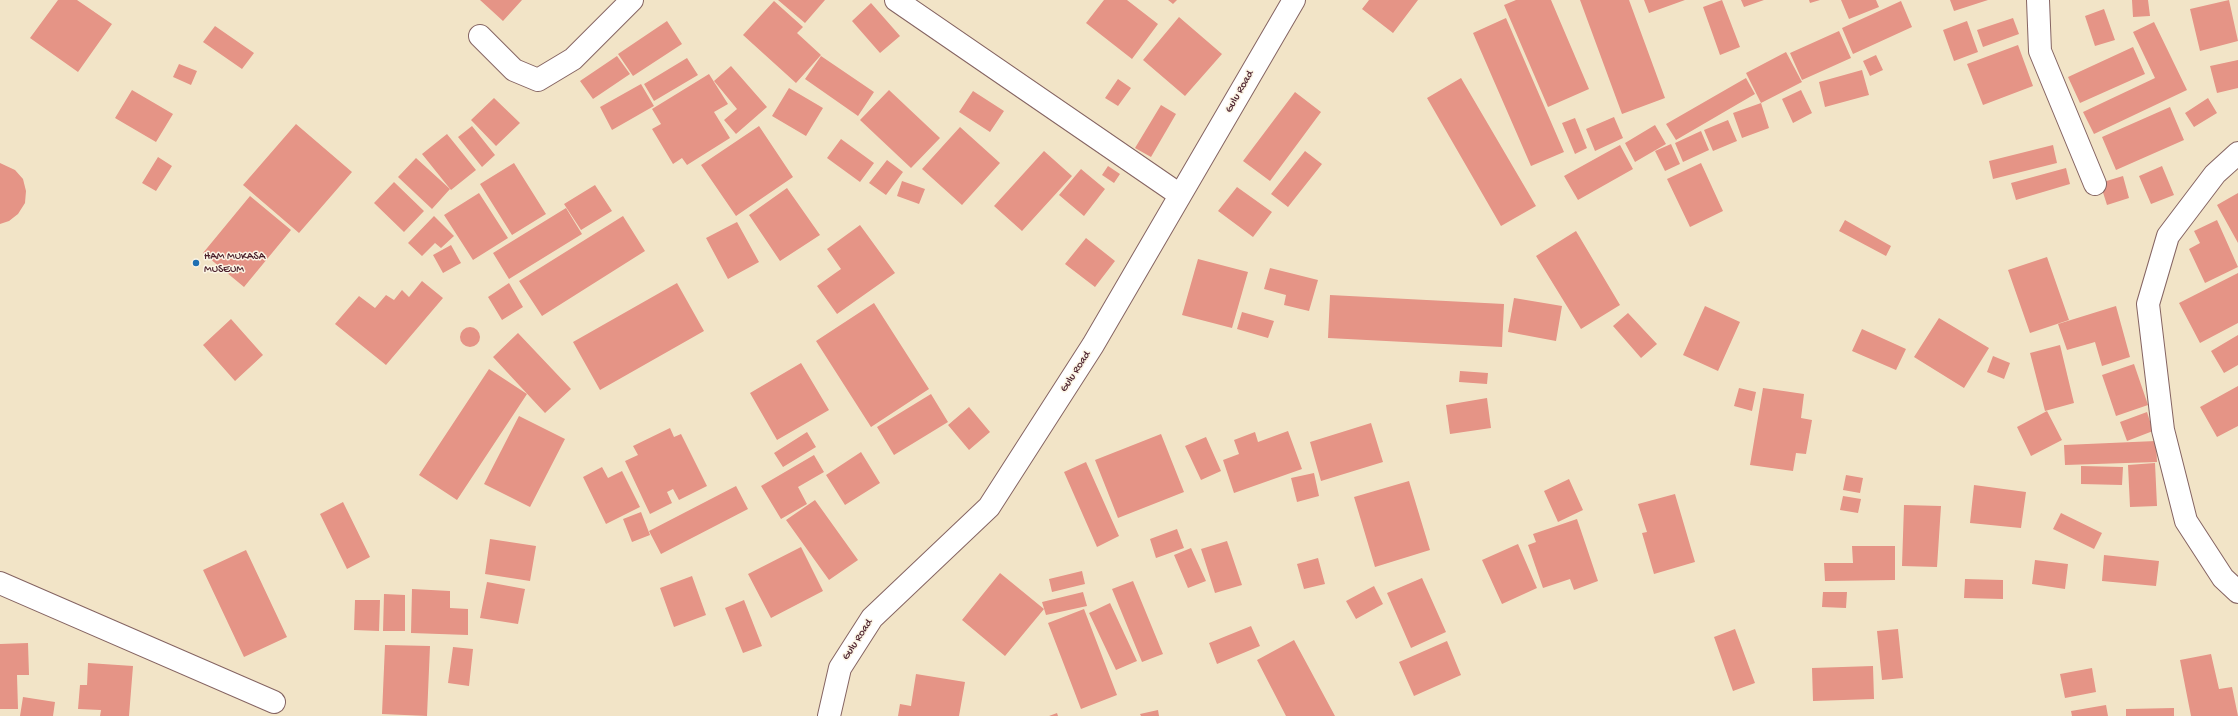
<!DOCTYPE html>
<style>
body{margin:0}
canvas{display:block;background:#f2e4c7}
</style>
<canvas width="2238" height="716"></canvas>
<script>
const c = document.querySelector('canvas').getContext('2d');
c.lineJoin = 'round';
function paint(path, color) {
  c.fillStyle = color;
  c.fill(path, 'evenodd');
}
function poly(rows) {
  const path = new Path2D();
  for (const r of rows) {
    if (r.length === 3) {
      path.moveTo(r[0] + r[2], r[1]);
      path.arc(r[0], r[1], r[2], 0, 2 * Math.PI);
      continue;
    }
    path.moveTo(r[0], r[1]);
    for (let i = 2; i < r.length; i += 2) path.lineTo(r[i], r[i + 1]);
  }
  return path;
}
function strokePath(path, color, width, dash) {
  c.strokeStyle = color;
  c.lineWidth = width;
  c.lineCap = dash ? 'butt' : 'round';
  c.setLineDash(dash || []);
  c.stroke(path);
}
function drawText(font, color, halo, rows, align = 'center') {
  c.font = font + ' "Gochi Hand",sans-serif';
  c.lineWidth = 3;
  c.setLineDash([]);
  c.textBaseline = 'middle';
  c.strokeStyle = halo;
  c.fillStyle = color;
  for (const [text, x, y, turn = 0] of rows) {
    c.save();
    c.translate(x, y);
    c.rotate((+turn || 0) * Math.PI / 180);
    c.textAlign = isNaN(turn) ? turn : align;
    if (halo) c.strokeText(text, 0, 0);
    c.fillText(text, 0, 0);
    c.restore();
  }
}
paint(poly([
 [58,0,77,0,112,24,78,72,30,38],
 [480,0,522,0,503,21],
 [778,0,825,0,805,23],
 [1104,0,1127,0,1158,24,1132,59,1086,23],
 [1168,0,1177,0,1173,4],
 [1369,0,1418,0,1393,33,1362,9],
 [1516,0,1551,0,1589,89,1548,107,1504,5],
 [1580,0,1629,0,1665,98,1622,114],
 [1644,0,1685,0,1649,13],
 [1722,0,1740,47,1720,55,1703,7],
 [1741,0,1764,0,1744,7],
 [1809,0,1820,0,1810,3],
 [1841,0,1876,0,1879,7,1849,19],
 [1950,0,1988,0,1954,11],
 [2132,0,2148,0,2150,16,2133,17],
 [2229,0,2238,41,2200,51,2190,9],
 [774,1,803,27,797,33,821,55,796,83,743,35],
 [1901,1,1912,27,1853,54,1842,28],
 [871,3,900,36,880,53,852,21],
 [2104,9,2115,40,2095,46,2085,16],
 [1179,17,1222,54,1185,96,1143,60],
 [1506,18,1564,152,1531,166,1473,33],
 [2013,18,2019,34,1983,47,1977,30],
 [667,21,682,44,633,76,618,54],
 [1967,21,1978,52,1954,61,1943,30],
 [2154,22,2187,90,2094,134,2083,112,2155,78,2133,32],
 [215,26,254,53,242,69,203,42],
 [1839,31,1851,58,1802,80,1790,53],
 [2018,45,2033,86,1983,105,1967,64],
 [2133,47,2145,74,2080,103,2068,77],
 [1786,52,1802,82,1761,103,1746,73],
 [1876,55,1883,70,1870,76,1863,61],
 [617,56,630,74,593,99,580,81],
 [821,56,874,92,858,116,805,79],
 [687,58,698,75,654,101,644,84],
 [2238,60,2238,88,2217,93,2210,66],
 [179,64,197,71,191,85,173,77],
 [731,66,767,107,736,134,724,120,737,109,714,81],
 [1862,70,1869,95,1825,107,1819,82],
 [709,74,728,104,714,112,730,138,687,165,682,158,673,164,652,129,661,124,652,109],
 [1461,78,1536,206,1501,226,1427,98],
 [1746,78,1755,94,1676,140,1666,124],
 [1118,79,1131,88,1118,106,1105,98],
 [641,84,654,106,612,130,600,107],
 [789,88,823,108,806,136,772,116],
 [132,90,173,114,156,142,115,118],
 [889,90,940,138,911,168,860,120],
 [1801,90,1812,113,1793,123,1782,99],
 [973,91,1004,111,990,132,959,112],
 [1295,92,1321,112,1270,181,1243,161],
 [494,98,520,123,496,146,471,120],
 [2208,98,2217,113,2194,127,2185,113],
 [1761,103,1769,128,1742,138,1733,113],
 [1161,105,1176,114,1151,157,1135,148],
 [2170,107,2184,140,2116,170,2102,137],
 [1614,117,1623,138,1595,151,1586,129],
 [1575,118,1587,148,1575,154,1562,123],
 [1728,120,1737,141,1713,151,1704,130],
 [296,124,352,172,299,233,243,185],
 [1655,125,1666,144,1635,162,1625,143],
 [472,126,495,155,482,167,458,137],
 [759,126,793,177,736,216,701,165],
 [960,127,1000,163,962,205,922,169],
 [1701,131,1709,150,1683,162,1675,143],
 [447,134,476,170,451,190,422,154],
 [841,139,874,163,860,182,827,158],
 [1671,144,1680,164,1665,171,1655,151],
 [1620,145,1633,169,1578,200,1564,176],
 [2053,145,2057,163,1993,179,1989,161],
 [1044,151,1072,176,1022,231,994,206],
 [1305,151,1322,164,1288,207,1271,194],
 [158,157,172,166,156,191,142,183],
 [416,158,450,189,432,209,398,177],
 [887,160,903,172,886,195,869,183],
 [0,163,15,170,23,179,26,191,25,203,18,214,9,221,0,224],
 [514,163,546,214,512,235,480,184],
 [1701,163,1723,211,1690,227,1667,179],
 [1108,166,1120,174,1114,183,1102,175],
 [2162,166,2174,195,2151,204,2139,176],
 [2066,168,2070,184,2016,200,2011,183],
 [1081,169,1105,189,1084,216,1059,195],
 [2123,176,2129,198,2107,205,2100,183],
 [902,181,925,189,919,204,897,196],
 [394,182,424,211,404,232,374,203],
 [595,185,612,211,581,230,564,204],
 [1237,187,1272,212,1253,237,1218,211],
 [787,188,820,235,780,261,749,215],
 [479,193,508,238,473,260,444,215],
 [2238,193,2238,243,2217,205],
 [250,196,291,230,244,287,203,253],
 [566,208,582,234,509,279,493,253],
 [434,216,454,236,441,248,435,243,422,256,408,243],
 [623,216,645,251,542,316,519,281],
 [1845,220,1891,246,1886,256,1839,231],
 [2217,220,2238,267,2205,283,2189,249,2200,243,2194,231],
 [737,222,759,262,728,279,706,238],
 [860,225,895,273,837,314,817,286,841,269,827,249],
 [1576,231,1620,305,1581,329,1536,256],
 [1086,238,1115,261,1095,287,1065,264],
 [451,245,461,263,443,273,433,255],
 [2047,257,2069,320,2030,333,2008,270],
 [1198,259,1248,272,1232,328,1182,315],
 [1270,268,1318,280,1309,311,1284,305,1286,295,1264,289],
 [2238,273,2238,323,2200,343,2179,303],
 [422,281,443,298,386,365,335,324,359,296,375,308,386,295,394,300,402,290,409,297],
 [509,283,523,307,502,320,488,297],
 [677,283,704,331,600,390,573,342],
 [1330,295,1504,304,1502,347,1328,338],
 [1514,298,1562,306,1556,341,1508,332],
 [874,303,929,389,871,427,816,341],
 [1705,306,1740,322,1718,371,1683,355],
 [2116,306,2130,357,2102,366,2095,342,2067,350,2058,324],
 [1242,312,1274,321,1268,338,1237,329],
 [1628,313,1657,344,1641,358,1613,326],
 [1939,318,1989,348,1964,388,1914,357],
 [231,319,263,355,235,381,203,345],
 [470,337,10],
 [1862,329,1906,349,1896,370,1852,351],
 [518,333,571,389,545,413,493,357],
 [2238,335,2238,365,2224,373,2211,351],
 [2060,345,2074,403,2045,411,2030,353],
 [1993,356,2010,363,2004,379,1987,372],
 [801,363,829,410,777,440,750,393],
 [2134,364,2148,405,2116,416,2102,375],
 [489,369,527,394,457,500,419,475],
 [1460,371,1488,373,1487,384,1459,382],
 [2238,386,2238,426,2217,437,2200,407],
 [1739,388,1756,392,1752,411,1734,406],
 [1763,388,1804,394,1801,418,1812,420,1806,454,1796,453,1793,471,1750,465],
 [931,394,948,422,894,455,877,427],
 [1487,398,1491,428,1450,434,1446,405],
 [969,407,990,432,969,450,948,425],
 [2047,411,2062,440,2031,456,2017,427],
 [2147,412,2153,431,2127,441,2120,422],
 [519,416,565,439,530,507,484,484],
 [1371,423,1383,462,1321,481,1310,442],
 [670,428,674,437,681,434,707,486,679,500,673,489,667,492,672,503,650,514,625,461,638,455,633,446],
 [1288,431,1302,469,1234,493,1223,460,1239,454,1234,440,1255,432,1258,442],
 [807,432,816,447,783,467,774,453],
 [1161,434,1184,492,1118,518,1095,460],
 [1206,437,1221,471,1201,480,1185,446],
 [2156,441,2157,462,2065,465,2064,445],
 [861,452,880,483,845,505,826,475],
 [814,455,824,472,798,487,807,504,781,519,761,486],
 [1086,462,1119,536,1097,547,1064,472],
 [2155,463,2157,506,2130,507,2128,465],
 [2081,466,2123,467,2122,485,2081,484],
 [602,467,608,478,622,471,640,507,606,524,583,477],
 [1314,473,1319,496,1297,502,1291,478],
 [1846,475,1863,478,1860,493,1843,490],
 [1569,479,1583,510,1558,522,1544,491],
 [1409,481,1430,550,1375,567,1354,497],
 [1974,485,2026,492,2021,528,1970,523],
 [736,486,748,509,661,554,649,531],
 [1675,494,1695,562,1654,574,1642,533,1647,532,1638,504],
 [1843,496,1861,499,1858,513,1840,510],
 [815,500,858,560,829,580,786,520],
 [343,502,370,557,347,569,320,514],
 [1904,505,1941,506,1937,567,1902,566],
 [641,512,650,535,632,542,623,519],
 [2061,513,2102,533,2094,549,2053,529],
 [1577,519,1598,581,1574,590,1570,579,1543,588,1528,545,1536,542,1533,534],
 [1177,529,1184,548,1156,558,1150,539],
 [490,539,536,546,530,581,485,574],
 [1227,541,1242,585,1215,593,1201,549],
 [1518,544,1537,588,1502,604,1482,560],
 [1852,546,1895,546,1895,580,1825,581,1824,563,1853,563],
 [801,547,823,591,771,618,748,574],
 [1191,548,1206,581,1188,588,1174,555],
 [246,550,287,637,244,657,203,570],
 [2104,555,2159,561,2156,586,2102,581],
 [1318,558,1325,584,1304,589,1297,564],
 [2035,560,2068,564,2065,589,2032,584],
 [1082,571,1085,584,1052,592,1049,579],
 [1000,573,1044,609,1005,656,962,620],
 [692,576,706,615,674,627,660,588],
 [1422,578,1446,632,1411,648,1387,593],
 [1965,579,2003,580,2003,599,1964,598],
 [1133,581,1163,654,1142,662,1112,589],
 [487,582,525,589,518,624,480,618],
 [1374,586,1383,604,1356,619,1346,601],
 [412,589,450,591,450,608,468,609,468,635,411,633],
 [1083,592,1087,606,1046,615,1042,602],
 [1823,592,1847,592,1846,608,1822,607],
 [384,594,405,595,405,631,383,631],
 [355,600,380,600,379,631,354,630],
 [744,600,762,646,743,653,725,608],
 [1110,603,1137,661,1116,670,1089,613],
 [1084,609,1117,695,1081,709,1048,623],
 [1251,626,1260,646,1217,664,1209,643],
 [1735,629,1755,683,1733,691,1714,637],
 [1898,629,1903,678,1882,680,1877,631],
 [1294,640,1335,716,1286,716,1257,660],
 [1447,641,1461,675,1414,696,1399,662],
 [28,643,29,675,17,675,18,709,0,709,0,644],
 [385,645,430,646,427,716,382,714],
 [453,647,473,649,469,686,448,683],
 [2211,654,2219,689,2232,687,2238,716,2191,716,2180,660],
 [88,663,133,666,129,716,100,716,101,710,78,709,80,685,87,685],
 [1873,666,1874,699,1813,701,1812,668],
 [2092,668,2096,692,2065,698,2060,674],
 [916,674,965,682,959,716,898,716,900,704,911,706],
 [23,697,55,702,53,716,20,716],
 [2106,705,2108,716,2072,716,2071,711],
 [2174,708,2174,716,2126,716,2126,709],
 [1158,710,1159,716,1141,716,1140,714],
 [1057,713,1058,716,1049,716]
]), '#e59486');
const street = poly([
 [896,0,1180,195],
 [2038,0,2040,51,2095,184],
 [480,36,514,70,538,80,573,59,632,0],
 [2238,153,2215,174,2168,236,2148,304,2163,430,2186,521,2223,578,2238,592],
 [0,583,274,702],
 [829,716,840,668,872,618,989,507,1093,345,1294,0]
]);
strokePath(street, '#856462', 24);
strokePath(street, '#fff', 22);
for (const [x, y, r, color] of [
 [196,263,4,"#1f6fb2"]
]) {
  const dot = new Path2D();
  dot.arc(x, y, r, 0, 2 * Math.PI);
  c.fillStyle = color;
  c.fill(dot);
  strokePath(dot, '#fcf5e5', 1.5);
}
drawText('11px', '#4a1f2b', '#fcf5e5', [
 ["Gulu Road",1240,92,-60],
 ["Gulu Road",1076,372,-57],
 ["Gulu Road",858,640,-57]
]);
drawText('11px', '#4a1f2b', '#fcf5e5', [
 ["HAM MUKASA",204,257],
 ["MUSEUM",204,270]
], 'left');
</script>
